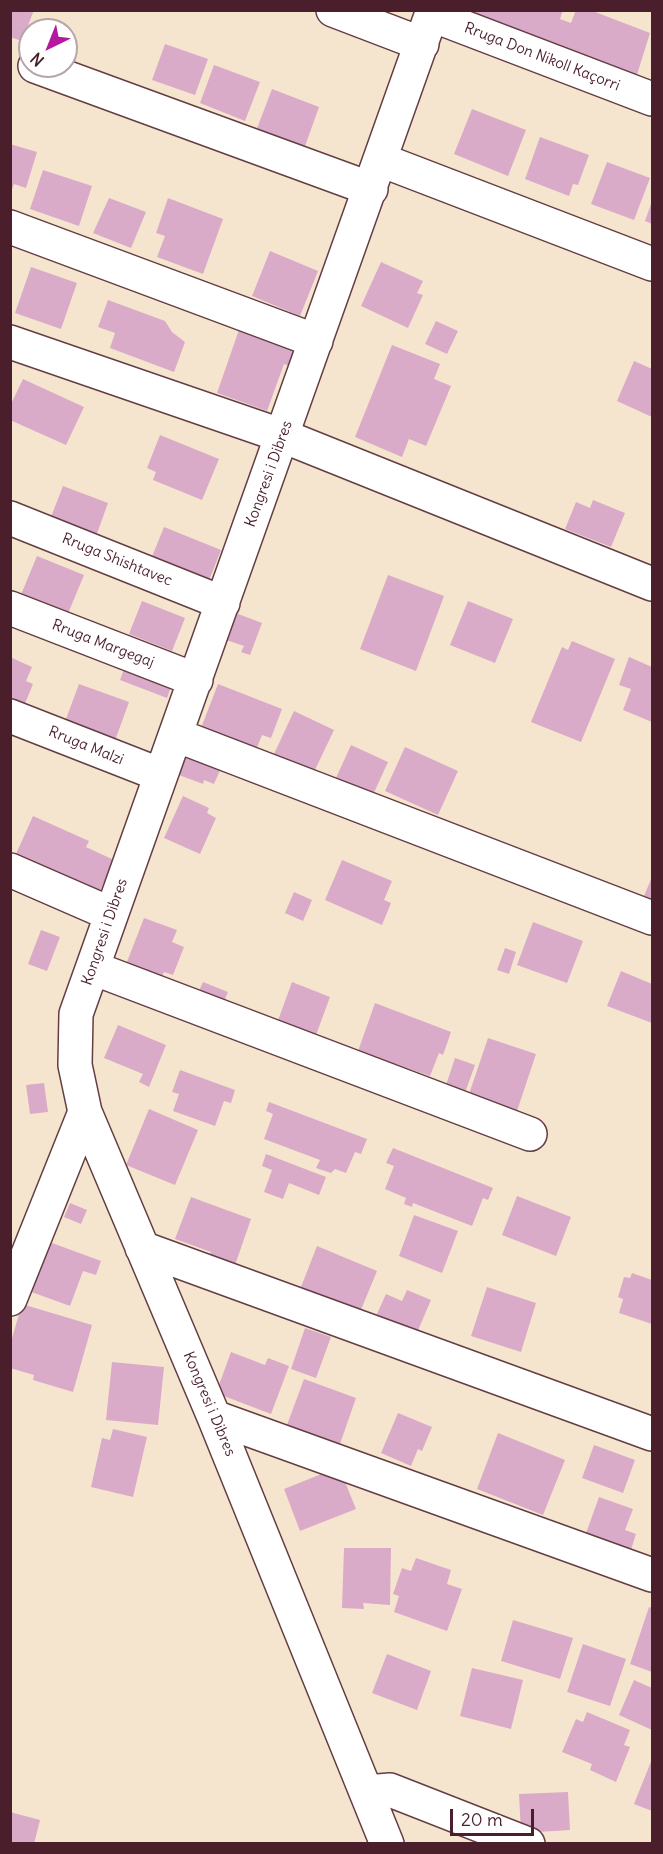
<!DOCTYPE html>
<meta charset="utf-8">
<style>
body{margin:0}
#map{position:relative;width:663px;height:1854px;overflow:hidden;background:#f6e5ce;font-family:Delius,sans-serif}
canvas{display:block}
.frame{position:absolute;inset:0;border:12px solid #4a1f2b;pointer-events:none}
.north{position:absolute;left:18px;top:18px;width:60px;height:60px;box-sizing:border-box;background:#fff;border:2px solid #b7a5aa;border-radius:50%;rotate:223deg;font-size:16px;font-weight:700;line-height:24px;text-align:center;color:#4a1f2b}
.north::after{content:'';display:block;margin:auto;width:21px;height:27px;background:#b5179e;clip-path:polygon(50% 0,100% 100%,50% 72%,0 100%)}
.scale{position:absolute;left:450px;top:1809px;width:84px;height:27px;box-sizing:border-box;border:3px solid #4a1f2b;border-top:0;padding-left:8px;font-size:18px;line-height:21px;white-space:nowrap;color:#4a1f2b;-webkit-text-stroke:4px #fff;paint-order:stroke}
</style>
<div id="map">
<canvas width="663" height="1854"></canvas>
<div class="frame"></div>
<div class="north">N</div>
<div class="scale">20 m</div>
</div>
<script>
const c = document.querySelector('canvas').getContext('2d');
c.lineJoin = 'round';
function paint(path, color) {
  c.fillStyle = color;
  c.fill(path, 'evenodd');
}
function poly(rows) {
  const path = new Path2D();
  for (const r of rows) {
    path.moveTo(r[0], r[1]);
    for (let i = 2; i < r.length; i += 2) path.lineTo(r[i], r[i + 1]);
  }
  return path;
}
function strokePath(path, color, width, dash) {
  c.strokeStyle = color;
  c.lineWidth = width;
  c.lineCap = dash ? 'butt' : 'round';
  c.setLineDash(dash || []);
  c.stroke(path);
}
function drawText(font, color, halo, rows, align = 'center') {
  c.font = font + ' Delius,sans-serif';
  c.lineWidth = 6;
  c.setLineDash([]);
  c.textBaseline = 'middle';
  c.strokeStyle = halo;
  c.fillStyle = color;
  for (const [text, x, y, turn = 0] of rows) {
    c.save();
    c.translate(x, y);
    c.rotate((+turn || 0) * Math.PI / 180);
    c.textAlign = isNaN(turn) ? turn : align;
    if (halo) c.strokeText(text, 0, 0);
    c.fillText(text, 0, 0);
    c.restore();
  }
}
paint(poly([
 [10,10,34,10,22,41,10,37],
 [468,10,563,10,560,19,571,23,576,10,590,10,650,33,635,81,560,52,562,47],
 [165,44,208,59,195,95,152,80],
 [214,65,260,82,245,121,200,103],
 [272,89,319,107,304,149,256,131],
 [472,109,526,130,508,176,454,154],
 [540,137,589,155,578,185,573,184,569,196,525,179],
 [10,144,37,152,26,188,14,184,11,192],
 [607,162,650,178,634,220,591,204],
 [43,170,92,186,79,226,30,209],
 [109,198,146,212,131,248,93,233],
 [168,198,223,219,203,274,157,257,165,236,156,233],
 [652,201,652,224,645,221],
 [270,251,318,271,300,316,252,296],
 [381,262,423,281,417,293,423,295,408,328,361,306],
 [31,267,77,283,61,329,15,313],
 [108,300,165,321,172,332,185,342,174,372,110,348,115,333,98,327],
 [436,321,458,331,447,354,425,344],
 [241,324,297,343,289,366,284,364,267,411,217,393],
 [392,345,440,364,434,379,451,386,426,446,409,439,402,457,355,437],
 [634,361,652,369,652,417,617,401],
 [23,379,84,407,66,445,10,420,10,406],
 [160,435,219,459,202,500,153,480,156,472,147,468],
 [63,486,108,503,95,539,49,522],
 [593,500,625,513,611,547,565,529,576,502,590,508],
 [164,527,221,550,206,588,149,564],
 [37,556,84,575,67,616,20,597],
 [388,575,444,596,416,671,360,649],
 [142,601,185,618,172,651,129,634],
 [468,601,513,619,495,663,450,645],
 [233,612,262,623,250,655,241,652,244,646,223,639],
 [572,641,615,659,581,742,531,722,562,647,568,650],
 [10,657,32,667,26,681,33,684,24,706,10,709],
 [629,657,652,667,652,722,623,710,631,689,619,685],
 [128,658,175,676,167,698,120,680],
 [79,684,129,702,113,746,63,727],
 [218,684,282,709,271,738,262,735,256,750,201,728],
 [294,711,334,730,313,774,274,754],
 [351,745,388,762,372,797,335,780],
 [190,747,224,761,214,784,204,780,203,784,179,775],
 [405,747,458,771,438,815,385,791],
 [183,796,209,808,207,813,216,818,200,854,164,838],
 [33,816,89,841,86,847,114,860,100,891,16,854],
 [342,860,392,881,384,900,391,903,382,925,325,900],
 [652,877,652,899,644,896],
 [294,892,312,900,303,921,285,913],
 [144,918,177,930,172,942,184,947,173,975,164,972,161,980,125,967],
 [533,922,583,941,567,983,517,965],
 [41,930,60,937,47,971,28,964],
 [505,948,516,952,509,974,497,970],
 [621,971,652,984,652,1023,607,1006],
 [203,982,228,992,220,1011,195,1000],
 [292,982,330,997,316,1035,277,1023],
 [375,1003,451,1032,443,1055,439,1053,430,1076,396,1064,394,1068,357,1054],
 [118,1025,166,1045,149,1087,139,1082,143,1074,104,1058],
 [488,1038,536,1054,515,1117,467,1100],
 [455,1058,475,1065,462,1101,443,1094],
 [180,1070,235,1090,231,1103,224,1101,215,1126,173,1111,179,1094,172,1092],
 [44,1083,48,1112,30,1114,26,1085],
 [269,1102,367,1139,361,1154,355,1152,346,1173,335,1169,331,1173,316,1168,320,1160,264,1139,273,1114,266,1111],
 [149,1109,198,1130,175,1185,126,1165],
 [393,1148,493,1188,488,1200,483,1198,472,1226,413,1203,412,1207,404,1204,406,1198,385,1189,394,1166,386,1163],
 [266,1154,326,1177,319,1195,289,1183,283,1199,264,1192,272,1170,262,1166],
 [517,1196,571,1217,556,1256,502,1235],
 [191,1197,251,1219,234,1268,209,1258,211,1252,175,1239],
 [70,1203,87,1210,81,1224,64,1217],
 [414,1215,458,1231,442,1273,399,1256],
 [44,1240,101,1261,96,1275,83,1271,70,1306,26,1290],
 [317,1246,377,1271,358,1317,299,1292],
 [632,1273,652,1280,652,1324,619,1313,623,1299,618,1297,624,1277,630,1278],
 [487,1287,536,1303,521,1352,471,1336],
 [407,1290,431,1300,413,1342,372,1325,386,1294,402,1301],
 [22,1304,92,1325,73,1392,33,1380,34,1375,10,1368,10,1345],
 [305,1328,331,1337,316,1378,291,1369],
 [231,1352,265,1365,268,1358,289,1366,271,1414,216,1393],
 [112,1362,164,1367,158,1425,106,1420],
 [304,1379,356,1398,340,1444,287,1425],
 [398,1413,432,1427,422,1451,418,1449,411,1466,381,1453],
 [113,1429,147,1437,133,1497,91,1487,102,1438,110,1440],
 [498,1433,565,1460,543,1515,477,1489],
 [594,1445,635,1460,623,1493,582,1478],
 [339,1467,356,1509,300,1531,284,1489],
 [599,1497,633,1509,625,1530,636,1534,630,1553,585,1536],
 [344,1548,391,1548,390,1605,363,1603,364,1609,342,1608],
 [416,1558,451,1570,447,1584,462,1589,447,1631,394,1612,399,1596,393,1594,402,1568,411,1571],
 [649,1607,652,1608,652,1672,630,1664],
 [513,1620,573,1638,560,1679,501,1661],
 [583,1644,626,1659,610,1706,567,1692],
 [387,1654,431,1671,417,1710,372,1693],
 [472,1668,523,1680,511,1729,460,1716],
 [634,1680,652,1688,652,1730,619,1715],
 [587,1712,630,1730,624,1745,630,1747,616,1782,590,1770,592,1764,562,1752,576,1719,583,1722],
 [652,1759,652,1811,634,1804],
 [568,1792,570,1830,521,1833,519,1794],
 [10,1812,40,1820,34,1844,10,1844]
]), '#d9abc9');
const minor = poly([
 [333,10,422,44],
 [432,15,652,99],
 [35,66,371,189],
 [381,160,652,264],
 [10,227,316,341],
 [10,342,283,436,652,584],
 [10,518,223,603],
 [10,608,196,680],
 [10,716,161,775],
 [176,735,652,918],
 [10,870,111,914],
 [93,968,530,1134],
 [142,1248,652,1434],
 [10,1299,85,1112],
 [214,1417,652,1575],
 [367,1792,390,1790,528,1844],
 [387,1844,214,1417,85,1112,75,1065,76,1014,433,10]
]);
strokePath(minor, '#643d43', 36);
strokePath(minor, '#fff', 33);
drawText('15px', '#4a1f2b', '#fff', [
 ["Rruga Don Nikoll Kaçorri",542,57,21],
 ["Kongresi i Dibres",269,474,-70],
 ["Rruga Shishtavec",117,560,22],
 ["Rruga Margegaj",103,644,21],
 ["Rruga Malzi",86,746,22],
 ["Kongresi i Dibres",105,932,-71],
 ["Kongresi i Dibres",209,1404,67]
]);
</script>
